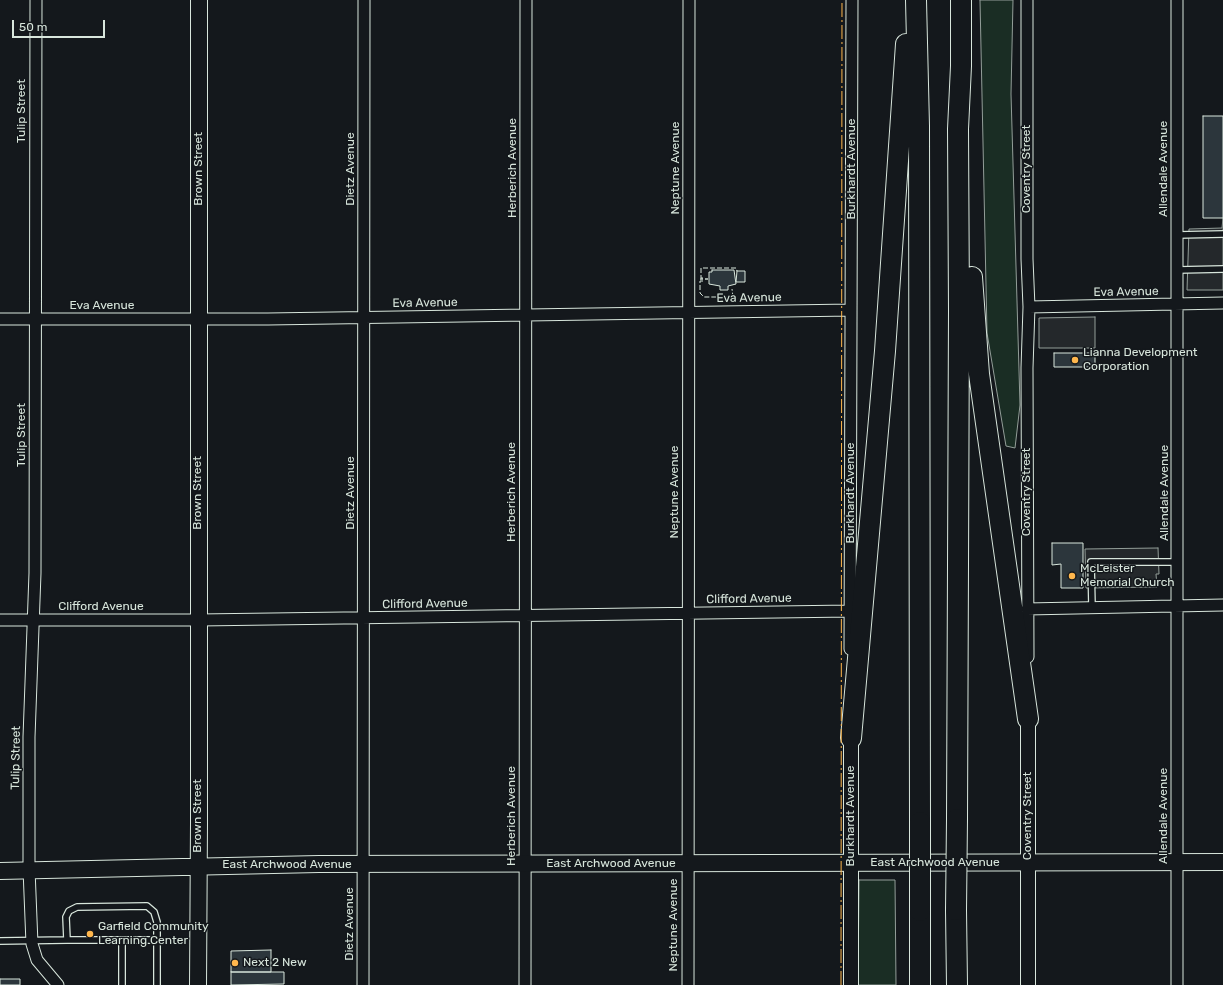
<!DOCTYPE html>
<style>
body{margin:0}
#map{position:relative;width:1223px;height:985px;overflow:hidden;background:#14181c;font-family:Rubik,sans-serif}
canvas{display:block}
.scale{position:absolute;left:12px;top:20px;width:93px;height:18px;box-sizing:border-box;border:2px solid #d8e6dc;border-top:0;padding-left:5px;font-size:12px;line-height:14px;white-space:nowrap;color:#d8e6dc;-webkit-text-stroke:3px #14181c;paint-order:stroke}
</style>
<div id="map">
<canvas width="1223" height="985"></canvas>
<div class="scale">50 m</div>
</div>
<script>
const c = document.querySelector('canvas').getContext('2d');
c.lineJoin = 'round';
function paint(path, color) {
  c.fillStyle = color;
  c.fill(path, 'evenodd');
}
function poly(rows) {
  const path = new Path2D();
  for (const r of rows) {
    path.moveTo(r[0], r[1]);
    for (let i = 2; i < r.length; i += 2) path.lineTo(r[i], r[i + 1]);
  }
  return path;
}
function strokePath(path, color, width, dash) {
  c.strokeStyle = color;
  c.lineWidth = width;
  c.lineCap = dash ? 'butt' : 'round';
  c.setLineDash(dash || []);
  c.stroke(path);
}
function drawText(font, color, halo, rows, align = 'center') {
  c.font = font + ' Rubik,sans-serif';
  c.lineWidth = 3;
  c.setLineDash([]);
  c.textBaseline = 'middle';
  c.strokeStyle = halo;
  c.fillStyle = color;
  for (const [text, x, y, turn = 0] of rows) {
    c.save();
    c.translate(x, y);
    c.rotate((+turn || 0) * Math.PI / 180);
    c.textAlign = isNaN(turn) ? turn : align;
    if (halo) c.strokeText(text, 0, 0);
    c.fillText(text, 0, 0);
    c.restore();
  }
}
const green = poly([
 [980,0,1013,0,1011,94,1020,405,1015,448,1006,446,987,333,980,0],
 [859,880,895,880,896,985,858,985,859,880]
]);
paint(green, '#1a2d24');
strokePath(green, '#939e99', 1);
const parking = poly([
 [1223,218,1223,290,1187,290,1189,229,1222,228,1223,218],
 [1095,317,1095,348,1039,348,1039,318,1095,317],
 [1158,548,1159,574,1156,574,1157,587,1086,588,1085,549,1158,548]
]);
paint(parking, '#24282b');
strokePath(parking, '#939e99', 1);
const building = poly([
 [1203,116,1223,116,1223,218,1203,218,1203,116],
 [712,270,734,270,736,284,728,286,728,290,720,290,720,286,709,284,709,272,712,272,712,270],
 [737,271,745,271,745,282,736,282,737,271],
 [1054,353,1095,353,1095,367,1054,367,1054,353],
 [1052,543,1083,543,1083,588,1061,588,1061,564,1052,565,1052,543],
 [271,950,271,972,231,972,231,951,271,950],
 [231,972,284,972,284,984,231,985,231,972],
 [0,979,20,979,20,985,0,985,0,979]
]);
paint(building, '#2c363c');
strokePath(building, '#d8e6dc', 1);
const service = poly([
 [1177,235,1223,234],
 [1177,270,1223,269],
 [1092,607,1091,562,1178,562],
 [67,940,157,940],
 [0,941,67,940,66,917,69,911,77,907,147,906,154,912,157,922,157,985],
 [122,985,122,940]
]);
const minor = poly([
 [36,0,35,573,29,737,29,869,32,944,37,960,58,985],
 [1027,0,1027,259,1029,307,1027,368,1028,657],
 [1177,0,1177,985],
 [1029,307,1223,303],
 [0,319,268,319,851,310],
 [1027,609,1223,605],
 [0,620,199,620,850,611],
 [850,649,852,0],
 [363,985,364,0],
 [525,985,526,0],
 [688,985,689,0]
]);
const tertiary = poly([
 [851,985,851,738],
 [1028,985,1028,719]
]);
const secondary = poly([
 [0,871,319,864,1223,862],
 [198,985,199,823,199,0]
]);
const motorway = poly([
 [916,0,919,126,920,822],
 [972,277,979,374,1028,719],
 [851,738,885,351,906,44],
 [957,819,959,311,958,129,961,66,961,0],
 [956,910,957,985],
 [920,985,920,911]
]);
strokePath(service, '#d8e6dc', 8);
strokePath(minor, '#d8e6dc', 13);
strokePath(tertiary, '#d8e6dc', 16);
strokePath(secondary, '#d8e6dc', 18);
strokePath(motorway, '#d8e6dc', 22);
strokePath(poly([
 [700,279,709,279]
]), '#9da8a2', 2, [3, 2]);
strokePath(service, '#14181c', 5.5);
strokePath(minor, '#14181c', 11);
strokePath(tertiary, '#14181c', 14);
strokePath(secondary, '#14181c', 16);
strokePath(motorway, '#14181c', 20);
const motorwayBridge = poly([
 [920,822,920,911],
 [956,910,957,819]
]);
strokePath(motorwayBridge, '#d8e6dc', 22, []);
strokePath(motorwayBridge, '#14181c', 20);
strokePath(poly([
 [703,278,701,278,701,268,736,268,737,271],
 [703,281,700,281,700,293,704,297,733,297,732,289]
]), '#d8e6dc', 1, [5, 2]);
strokePath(poly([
 [841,985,842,0]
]), '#ffb74d', 1, [14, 3, 2, 3]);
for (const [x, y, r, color] of [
 [1075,360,4,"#ffb74d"],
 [1072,576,4,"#ffb74d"],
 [90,934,4,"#ffb74d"],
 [235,963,4,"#ffb74d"]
]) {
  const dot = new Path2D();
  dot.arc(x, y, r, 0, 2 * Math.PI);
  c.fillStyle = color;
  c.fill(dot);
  strokePath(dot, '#14181c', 1.5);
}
drawText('12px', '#d8e6dc', '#14181c', [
 ["Tulip Street",22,111,-90],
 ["Herberich Avenue",513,168,-90],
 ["Neptune Avenue",676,168,-90],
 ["Brown Street",199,169,-90],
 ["Dietz Avenue",351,169,-90],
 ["Burkhardt Avenue",852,169,-90],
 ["Coventry Street",1027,169,-90],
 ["Allendale Avenue",1164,169,-90],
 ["Eva Avenue",1126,292,-1],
 ["Eva Avenue",749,298,-1],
 ["Eva Avenue",425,303,-1],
 ["Eva Avenue",102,306],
 ["Tulip Street",22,435,-90],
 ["Herberich Avenue",512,492,-90],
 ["Neptune Avenue",675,492,-90],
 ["Coventry Street",1027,492,-90],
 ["Brown Street",198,493,-90],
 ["Dietz Avenue",351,493,-90],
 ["Burkhardt Avenue",851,493,-90],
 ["Allendale Avenue",1165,493,-90],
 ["Clifford Avenue",749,599,-1],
 ["Clifford Avenue",425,604,-1],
 ["Clifford Avenue",101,607],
 ["Tulip Street",16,758,-89],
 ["Brown Street",198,816,-90],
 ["Herberich Avenue",512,816,-90],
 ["Burkhardt Avenue",851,816,-90],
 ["Coventry Street",1028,816,-90],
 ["Allendale Avenue",1164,816,-90],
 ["East Archwood Avenue",935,863],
 ["East Archwood Avenue",611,864],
 ["East Archwood Avenue",287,865],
 ["Dietz Avenue",350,924,-90],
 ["Neptune Avenue",674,925,-90]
]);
drawText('12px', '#d8e6dc', '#14181c', [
 ["Lianna Development",1083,353],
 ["Corporation",1083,367],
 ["McLeister",1080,569],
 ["Memorial Church",1080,583],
 ["Garfield Community",98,927],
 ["Learning Center",98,941],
 ["Next 2 New",243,963]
], 'left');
</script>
